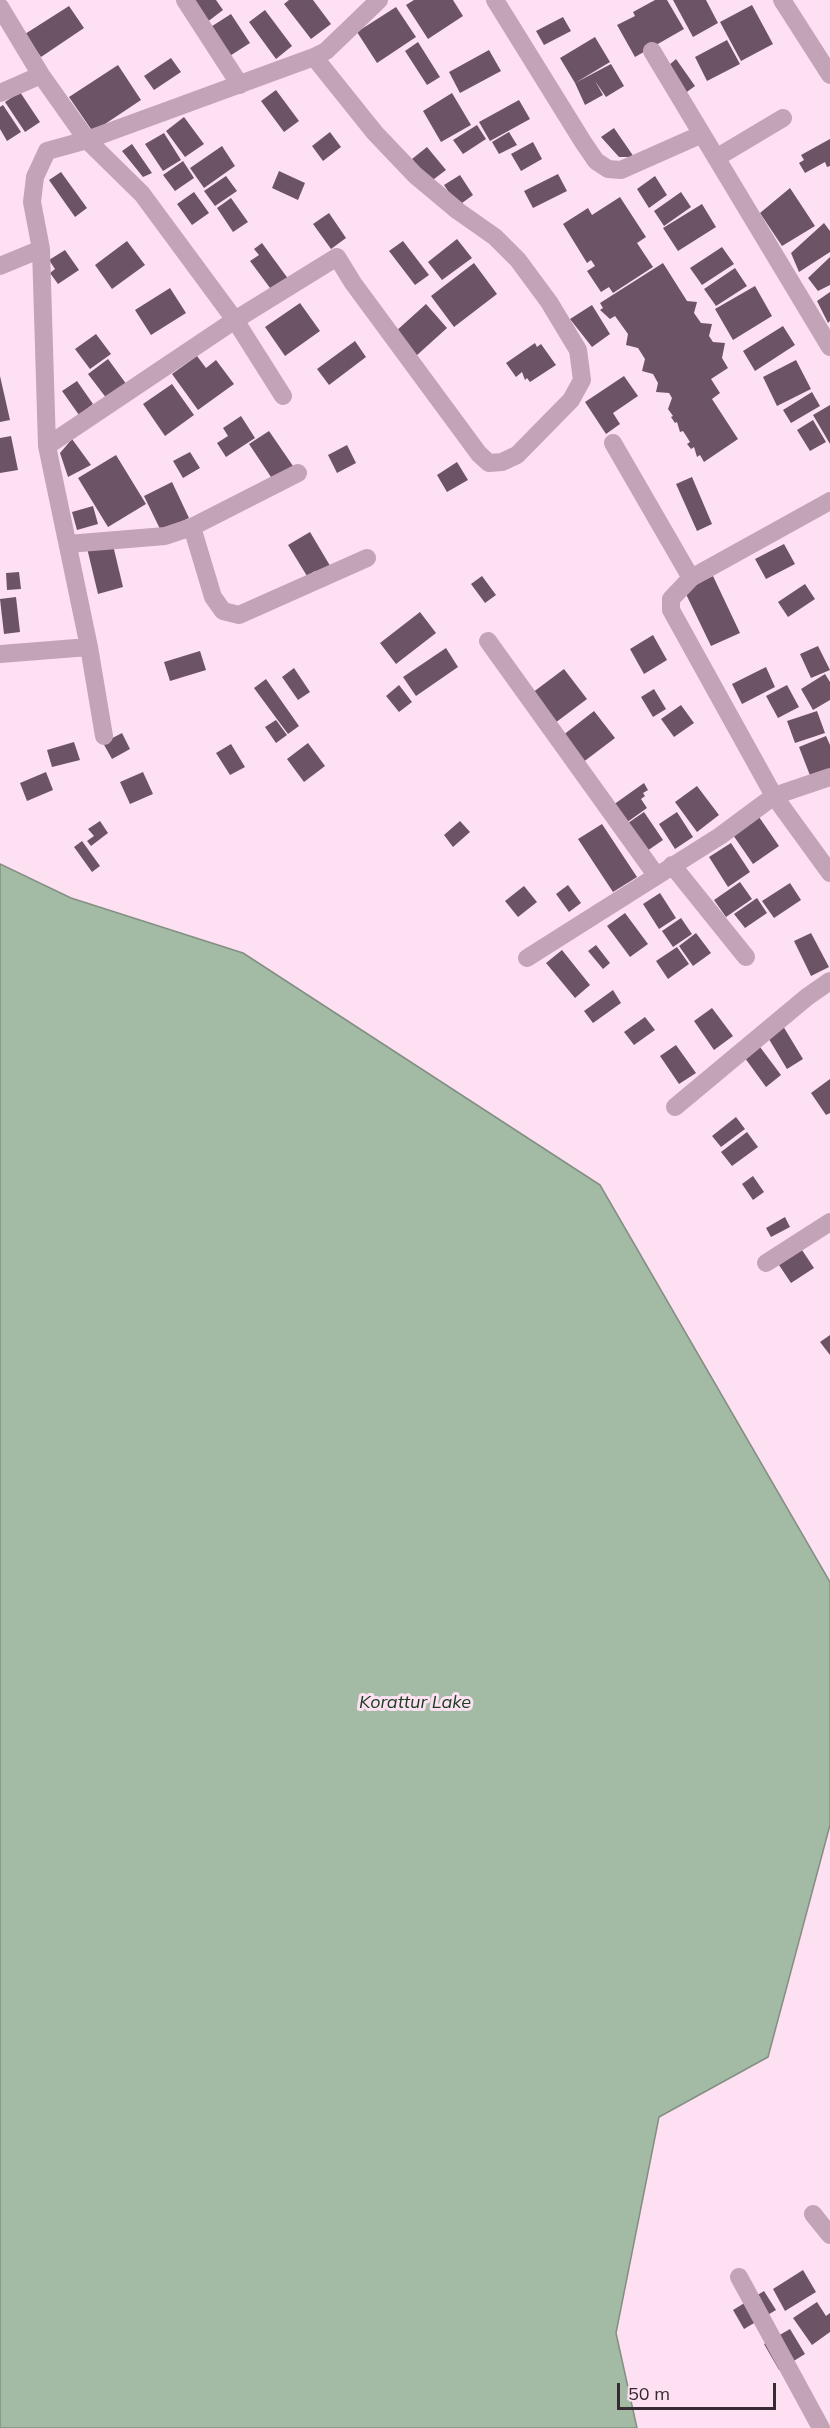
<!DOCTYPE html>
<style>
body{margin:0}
#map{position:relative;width:830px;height:2428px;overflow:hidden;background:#fde0f2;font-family:Mulish,sans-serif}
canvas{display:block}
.scale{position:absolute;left:617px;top:2383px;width:159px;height:27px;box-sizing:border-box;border:3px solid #362b32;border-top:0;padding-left:8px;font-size:18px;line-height:21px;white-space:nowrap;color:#362b32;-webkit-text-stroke:4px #fde0f2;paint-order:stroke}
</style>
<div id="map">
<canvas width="830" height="2428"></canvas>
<div class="scale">50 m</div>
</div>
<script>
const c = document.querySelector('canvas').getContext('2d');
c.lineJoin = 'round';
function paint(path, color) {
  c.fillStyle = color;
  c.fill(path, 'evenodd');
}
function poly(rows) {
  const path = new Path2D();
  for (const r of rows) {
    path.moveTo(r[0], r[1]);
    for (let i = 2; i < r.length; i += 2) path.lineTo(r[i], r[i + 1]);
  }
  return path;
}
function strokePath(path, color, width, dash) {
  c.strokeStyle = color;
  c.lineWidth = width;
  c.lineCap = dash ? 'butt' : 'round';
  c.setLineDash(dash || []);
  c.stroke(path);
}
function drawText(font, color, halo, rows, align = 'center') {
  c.font = font + ' Mulish,sans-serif';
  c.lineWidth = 6;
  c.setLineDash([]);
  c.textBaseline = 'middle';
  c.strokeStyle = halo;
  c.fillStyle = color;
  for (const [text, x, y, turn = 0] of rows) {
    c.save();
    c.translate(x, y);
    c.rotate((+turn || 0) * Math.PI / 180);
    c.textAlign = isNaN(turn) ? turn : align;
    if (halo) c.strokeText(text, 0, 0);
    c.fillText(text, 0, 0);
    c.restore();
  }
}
const water = poly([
 [0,864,71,898,243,953,600,1185,830,1582,830,1825,768,2057,659,2117,616,2333,637,2428,0,2428,0,864]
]);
paint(water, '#a3bba5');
strokePath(water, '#829082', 1.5);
paint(poly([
 [176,0,216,0,223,10,198,29],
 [289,0,313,0,331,24,311,39,284,4],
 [414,0,453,0,463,16,428,39,406,5],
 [655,0,667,0,684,29,635,57,617,25,635,16,633,12],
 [673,0,706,0,718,23,693,37],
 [752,5,773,44,741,61,720,22],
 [69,6,84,28,41,57,25,34],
 [396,7,416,37,377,63,357,32],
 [265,10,292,46,276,59,249,22],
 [231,14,250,43,225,59,206,30],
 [563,17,571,31,544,45,536,31],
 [595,37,610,62,575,83,560,58],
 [727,40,740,64,707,81,695,57],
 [418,42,440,77,427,85,405,51],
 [489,50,501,71,460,93,449,72],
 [171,58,181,72,154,90,144,76],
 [676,59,695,86,684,94,668,66],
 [611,64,624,86,606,97,595,81,603,95,585,105,575,83],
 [118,65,141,100,93,132,69,97],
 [276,90,299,121,284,132,261,101],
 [20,92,40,122,25,132,5,102],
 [452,93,471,125,441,142,423,111],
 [519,100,530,119,490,141,479,122],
 [3,105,21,132,7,141,0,129,0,107],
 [184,117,204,144,185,157,166,131],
 [477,125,486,139,463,154,453,140],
 [614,128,634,157,619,157,601,137],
 [330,132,341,147,323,161,312,146],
 [509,132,517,145,499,154,492,142],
 [164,133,181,160,163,171,145,144],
 [830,139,830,166,827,167,825,162,805,173,799,163,804,160,801,155],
 [533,142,542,159,521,171,511,154],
 [132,144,152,173,143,177,122,151],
 [222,146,235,166,204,188,190,168],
 [427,147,446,170,430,182,412,159],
 [183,161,194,178,175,191,163,175],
 [279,171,305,183,298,200,272,188],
 [61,172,87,208,75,217,49,180],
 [558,174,567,191,533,208,524,191],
 [460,175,473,195,458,206,444,185],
 [226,176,237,191,215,206,204,191],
 [655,176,667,195,649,208,637,189],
 [790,188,815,226,782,246,760,213],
 [194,192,209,213,192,225,177,204],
 [681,192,691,207,664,226,654,211],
 [620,197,646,237,637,243,653,267,613,293,609,287,601,292,587,271,595,266,591,260,587,263,563,224,588,208,592,215],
 [231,198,248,222,233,232,217,208],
 [702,204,716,227,678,251,663,228],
 [329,213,346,238,331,249,313,224],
 [824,223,830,231,830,252,799,272,791,253],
 [457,239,472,258,442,280,428,262],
 [127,241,145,265,112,289,95,265],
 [403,241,429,275,415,285,389,251],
 [262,243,289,280,273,292,250,261,259,255,254,249],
 [722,247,734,264,702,285,690,268],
 [65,250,79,270,58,284,50,273,55,269,49,260],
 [830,257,830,285,818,291,808,278],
 [474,263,497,294,454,327,431,296],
 [663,263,687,301,697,302,694,313,701,323,712,324,709,336,713,342,725,343,722,358,728,368,711,379,720,393,712,399,738,439,704,462,700,455,697,457,694,447,691,449,687,444,690,442,683,431,680,432,677,422,675,423,671,417,673,416,668,409,672,398,669,393,656,392,658,383,653,374,642,371,645,359,638,348,626,345,628,334,615,316,610,319,600,310,603,308,600,303],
 [735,268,747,286,716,306,704,289],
 [755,286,772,316,733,340,715,309],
 [170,288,186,313,151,335,135,310],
 [830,292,830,321,828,323,817,301],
 [300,303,320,331,285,356,265,327],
 [426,304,447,328,416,356,395,332],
 [592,305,610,334,592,347,570,319],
 [783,326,795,345,755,371,743,351],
 [96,334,111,354,90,369,75,349],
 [355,341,366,357,329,385,317,369],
 [535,343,537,347,541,344,556,365,530,382,527,378,525,380,522,372,516,377,506,363],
 [197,356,206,368,216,360,234,384,198,410,172,374],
 [108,359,127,385,107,399,88,374],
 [796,360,811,389,777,406,763,377],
 [0,376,10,420,0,422],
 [624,376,638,396,613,413,620,424,606,434,585,402],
 [77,381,93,404,79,415,62,391],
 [172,384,194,415,165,436,143,404],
 [812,392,820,406,791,423,783,410],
 [830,405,830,444,813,415],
 [241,416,255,438,226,457,217,443,228,436,223,428],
 [813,420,826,442,810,451,797,430],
 [269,431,293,466,273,480,249,444],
 [11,436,18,470,0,473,0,438],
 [72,439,91,465,68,477,60,453],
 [347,445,356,463,337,473,328,455],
 [190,452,200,468,183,478,173,461],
 [116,455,146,504,108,527,78,478],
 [457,462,468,480,447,492,437,475],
 [692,477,712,524,697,531,676,484],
 [172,482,189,518,161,531,144,496],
 [93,506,98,524,77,530,72,512],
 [310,532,332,569,319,577,315,571,307,576,288,545],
 [112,541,123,587,98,594,87,548],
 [784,544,795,564,766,579,755,559],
 [19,572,21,589,7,590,6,573],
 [482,576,496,595,485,603,471,584],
 [713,576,740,633,711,646,684,590],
 [805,584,815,599,788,617,778,602],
 [16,597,20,632,4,634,0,599],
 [420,612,436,633,396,664,380,643],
 [653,635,667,660,644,674,630,649],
 [818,646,830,670,811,678,800,654],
 [446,648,458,667,416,696,403,677],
 [200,651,206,670,170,681,164,662],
 [766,667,775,687,742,704,732,684],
 [294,668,310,692,298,700,282,677],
 [564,669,587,699,551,726,528,696],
 [825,674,830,682,830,700,813,710,801,689],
 [266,679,299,726,288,734,254,688],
 [399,685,412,702,399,712,386,696],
 [787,685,799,707,778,718,766,696],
 [654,689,666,709,653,717,641,697],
 [681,705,694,723,674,737,661,719],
 [594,711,615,738,582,763,562,736],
 [817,711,825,733,795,743,787,721],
 [276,720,287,735,276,743,265,727],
 [122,733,130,749,112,759,103,743],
 [826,736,830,745,830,770,811,778,799,747],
 [74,742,80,760,52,767,47,750],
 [308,743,325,766,304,782,287,759],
 [231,744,245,767,230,775,216,753],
 [46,772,53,790,27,801,20,783],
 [143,772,153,794,130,804,120,782],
 [644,783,648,790,643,793,645,796,641,799,647,808,626,823,613,805],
 [697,786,719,815,697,832,675,802],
 [644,812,663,840,647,851,628,823],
 [677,812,693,837,675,849,659,824],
 [759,817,779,846,753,864,733,835],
 [100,821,108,833,91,846,87,841,94,836,88,829],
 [460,821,470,832,453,847,444,835],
 [602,824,637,877,613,892,578,839],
 [82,841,100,866,92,872,74,847],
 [731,843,750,872,728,887,709,857],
 [740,882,752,899,726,917,714,900],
 [790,883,801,900,774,918,762,901],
 [568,885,581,903,569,912,556,894],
 [524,886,537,902,518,917,505,901],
 [660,893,676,918,659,929,643,904],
 [757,898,767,913,745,928,734,914],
 [625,913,648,944,630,957,607,926],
 [681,918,692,934,673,947,662,931],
 [696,933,711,953,693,966,679,946],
 [811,933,829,967,811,976,794,941],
 [596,945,610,963,603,969,588,951],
 [677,947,689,964,668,979,656,961],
 [562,950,590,985,575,998,546,963],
 [613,990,621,1003,593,1023,584,1011],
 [712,1008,733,1036,714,1050,694,1021],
 [645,1017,655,1030,634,1045,624,1032],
 [780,1021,803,1059,787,1069,764,1031],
 [757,1043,781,1075,766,1087,742,1054],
 [676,1045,696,1073,679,1084,660,1056],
 [830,1079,830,1113,826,1115,811,1093],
 [736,1117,745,1129,721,1147,712,1136],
 [747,1132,758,1147,732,1166,721,1152],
 [753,1176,764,1192,753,1200,742,1184],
 [785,1217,790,1227,771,1237,766,1228],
 [802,1250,814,1268,791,1283,779,1265],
 [830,1335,830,1355,820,1342],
 [803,2270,816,2292,785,2311,773,2289],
 [764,2291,776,2310,744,2329,733,2310],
 [817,2302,826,2316,830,2313,830,2332,812,2345,793,2318],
 [790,2329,805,2354,779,2370,764,2344]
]), '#6d5464');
strokePath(poly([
 [185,0,240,85],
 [495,0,583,142,596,161,608,169,621,170,700,135],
 [782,0,830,75],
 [0,7,41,75,87,140,142,194,235,320,337,257,353,283,479,454,489,463,502,462,517,455,571,400,582,380,578,350,549,302,518,260,495,237,458,211,415,175,375,133,314,57],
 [652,51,830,347],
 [0,93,41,75],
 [716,158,783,118],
 [0,266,41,249],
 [613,443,691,578],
 [47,446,235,320,283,396],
 [830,501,691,578,671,599,671,610,774,796,830,873],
 [192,527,213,597,223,611,239,615,367,558],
 [68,544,165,536,192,527,298,473],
 [488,641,656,875],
 [0,654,89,647],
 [104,736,89,647,47,446,41,249,32,202,35,177,47,151,87,140,314,57,326,51,379,0],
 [672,865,746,957],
 [527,958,720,836,774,796,830,777],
 [675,1107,807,997,830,981],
 [766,1263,830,1222],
 [813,2214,830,2235],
 [739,2277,821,2428]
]), '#c3a4b7', 18);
drawText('italic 18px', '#194020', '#fde0f2', [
 ["Korattur Lake",415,1703]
]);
</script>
